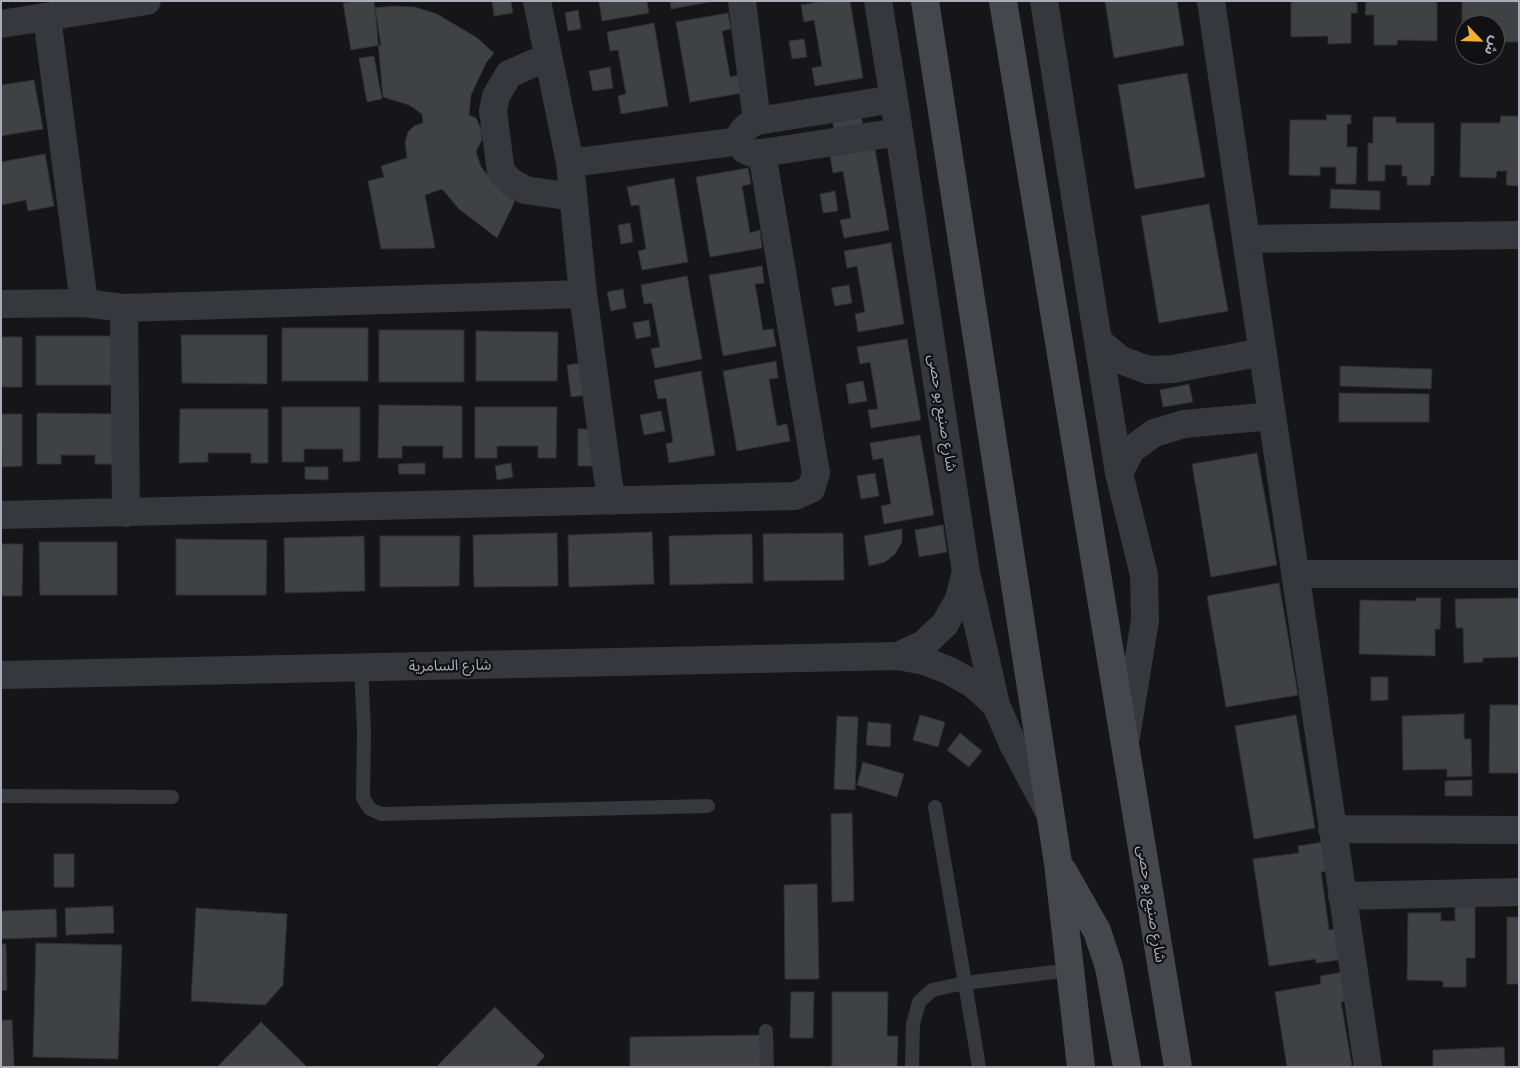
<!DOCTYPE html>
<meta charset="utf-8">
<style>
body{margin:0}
#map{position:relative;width:1520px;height:1068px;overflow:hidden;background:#161618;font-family:"Noto Sans","Noto Sans Arabic",sans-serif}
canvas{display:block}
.frame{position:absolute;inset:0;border:2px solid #a8adb8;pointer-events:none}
.north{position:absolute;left:1455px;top:15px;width:50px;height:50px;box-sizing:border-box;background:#111113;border:1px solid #4d4f55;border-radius:50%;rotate:114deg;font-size:14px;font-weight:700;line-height:20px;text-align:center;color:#a8adb8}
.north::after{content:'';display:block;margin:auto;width:18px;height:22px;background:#f2b134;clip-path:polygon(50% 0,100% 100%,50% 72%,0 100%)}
</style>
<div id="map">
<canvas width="1520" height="1068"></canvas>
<div class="frame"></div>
<div class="north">ش</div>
</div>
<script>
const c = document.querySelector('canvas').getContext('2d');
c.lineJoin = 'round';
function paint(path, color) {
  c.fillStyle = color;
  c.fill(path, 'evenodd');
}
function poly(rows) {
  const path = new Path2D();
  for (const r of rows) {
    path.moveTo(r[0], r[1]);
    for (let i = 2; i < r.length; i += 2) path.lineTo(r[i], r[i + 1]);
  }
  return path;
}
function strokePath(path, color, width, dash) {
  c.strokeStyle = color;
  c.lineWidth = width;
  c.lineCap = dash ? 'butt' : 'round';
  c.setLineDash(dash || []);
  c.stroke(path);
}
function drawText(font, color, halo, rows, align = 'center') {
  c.font = font + ' "Noto Sans","Noto Sans Arabic",sans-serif';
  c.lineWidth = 4.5;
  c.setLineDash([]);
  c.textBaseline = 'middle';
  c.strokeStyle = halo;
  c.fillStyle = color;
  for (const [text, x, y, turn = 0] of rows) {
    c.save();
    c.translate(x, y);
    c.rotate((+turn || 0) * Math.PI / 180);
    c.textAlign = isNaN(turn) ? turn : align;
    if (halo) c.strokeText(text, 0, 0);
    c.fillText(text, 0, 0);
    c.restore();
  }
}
const building = poly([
 [355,1,374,1,381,45,351,50,343,3,355,1],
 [492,1,511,1,513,13,494,16,492,1],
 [607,1,647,1,649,13,602,21,599,2,607,1],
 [670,1,715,1,671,9,670,1],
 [822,1,850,1,863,78,815,86,812,68,822,66,814,20,804,22,801,5,822,1],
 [1105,1,1177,1,1184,45,1114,58,1105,1],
 [1291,1,1357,1,1357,13,1351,13,1351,43,1328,44,1328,36,1291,37,1291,1],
 [1366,1,1437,1,1437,41,1397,40,1397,45,1374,45,1374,15,1365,15,1366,1],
 [1462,1,1519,1,1519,42,1501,42,1502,38,1495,38,1495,25,1465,25,1465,38,1462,38,1462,1],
 [392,6,415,7,437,14,476,37,494,53,486,63,471,95,469,115,476,118,481,129,482,140,476,151,481,167,502,192,515,201,497,238,459,209,442,189,425,195,435,248,381,249,368,181,384,177,381,166,407,158,405,142,408,132,414,126,423,123,422,114,409,105,383,97,375,8,392,6],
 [578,10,581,29,568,31,565,13,578,10],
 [728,13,731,29,722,31,730,77,739,75,742,93,690,102,676,22,728,13],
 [654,23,668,106,621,114,618,96,626,94,618,50,610,51,607,32,654,23],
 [804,39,807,57,792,59,789,41,804,39],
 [374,56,382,99,367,102,359,58,374,56],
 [610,67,613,88,593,91,589,71,610,67],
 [1187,73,1205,177,1135,189,1118,85,1187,73],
 [34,80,43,129,1,136,1,85,34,80],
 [860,112,863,124,834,130,832,117,860,112],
 [1326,115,1351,115,1351,124,1347,124,1347,147,1357,147,1356,184,1336,184,1336,167,1320,167,1320,176,1289,175,1290,120,1327,120,1326,115],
 [1501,116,1519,116,1519,186,1506,185,1507,171,1497,171,1496,178,1460,177,1461,123,1500,123,1501,116],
 [1373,117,1396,117,1396,123,1434,123,1434,176,1431,176,1430,185,1407,185,1407,176,1402,176,1402,165,1385,165,1385,181,1368,181,1368,143,1373,143,1373,117],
 [875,149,889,230,844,238,840,220,851,218,843,171,833,173,830,156,875,149],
 [45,154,54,206,28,211,26,200,1,205,1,162,45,154],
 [748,168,751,184,742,186,750,233,760,230,762,248,710,257,696,177,748,168],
 [674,178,688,262,642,270,638,251,646,249,639,205,631,206,627,187,674,178],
 [1331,189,1380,191,1380,210,1330,208,1331,189],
 [835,191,838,211,823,213,820,194,835,191],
 [1209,204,1228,311,1159,323,1141,216,1209,204],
 [630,223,633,242,621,244,618,225,630,223],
 [891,243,904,324,858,332,855,314,865,312,857,266,847,268,844,251,891,243],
 [762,266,764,283,755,284,763,330,773,329,776,346,723,356,709,275,762,266],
 [687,276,702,359,655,368,651,349,660,347,652,303,644,304,641,285,687,276],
 [849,285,852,303,835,306,831,288,849,285],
 [623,289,626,308,611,311,607,292,623,289],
 [649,320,651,336,636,339,633,323,649,320],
 [282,328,368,328,368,381,282,381,282,328],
 [379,330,464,330,464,382,379,382,379,330],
 [476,331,558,332,557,381,476,381,476,331],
 [181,335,267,335,267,384,182,383,181,335],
 [36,336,117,336,117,385,36,385,36,336],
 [1,337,22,337,22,387,1,387,1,337],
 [907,339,921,420,871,428,868,410,878,409,870,362,860,364,857,347,907,339],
 [776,361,778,378,769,379,777,426,787,424,790,441,737,451,723,371,776,361],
 [588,362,594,394,571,397,567,365,588,362],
 [1340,366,1432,369,1431,389,1340,386,1340,366],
 [701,371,715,455,669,463,666,444,673,442,666,398,658,399,654,380,701,371],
 [863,381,867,401,849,404,846,384,863,381],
 [1189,384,1193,402,1163,407,1160,390,1189,384],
 [1339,393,1429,394,1429,422,1339,422,1339,393],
 [379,405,462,406,462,458,443,458,443,446,402,446,402,458,378,458,379,405],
 [282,407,360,407,360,461,343,462,343,449,304,449,304,462,282,462,282,407],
 [475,407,557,407,556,458,538,458,538,446,497,446,497,458,475,458,475,407],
 [180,409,268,409,268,463,251,463,251,453,208,453,208,462,179,463,180,409],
 [661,411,665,431,644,435,640,415,661,411],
 [37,413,117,414,117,464,95,464,95,455,61,455,61,464,37,464,37,413],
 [1,414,22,414,22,466,2,467,1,414],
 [578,429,594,429,594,466,578,466,578,429],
 [920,435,934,515,884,524,881,506,891,504,883,458,873,460,870,443,920,435],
 [1257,453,1277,565,1211,577,1192,464,1257,453],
 [425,463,425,474,399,474,398,464,425,463],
 [511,463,513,477,497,480,495,466,511,463],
 [305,467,328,467,328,480,305,479,305,467],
 [875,473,879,496,861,499,857,476,875,473],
 [943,525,947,552,919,557,915,530,943,525],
 [902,529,902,542,895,554,885,562,869,566,864,536,902,529],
 [652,532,654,584,569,587,568,535,652,532],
 [557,533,558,586,474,587,473,535,557,533],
 [843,533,844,580,764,581,763,534,843,533],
 [752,534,753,583,670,585,669,536,752,534],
 [364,536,365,591,285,593,284,538,364,536],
 [380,536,460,536,459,586,380,587,380,536],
 [176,539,267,540,266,595,176,595,176,539],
 [39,542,117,542,117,595,40,595,39,542],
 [1,544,23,544,22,596,1,596,1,544],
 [1279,583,1298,695,1226,707,1207,596,1279,583],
 [1416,598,1441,598,1440,629,1435,629,1435,656,1359,654,1360,600,1416,601,1416,598],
 [1519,598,1519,657,1483,658,1483,662,1464,663,1463,628,1456,628,1455,599,1519,598],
 [1371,677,1388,677,1388,700,1371,701,1371,677],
 [1490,705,1519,705,1519,773,1489,773,1490,705],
 [1464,714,1464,739,1471,739,1472,776,1447,777,1447,769,1403,770,1402,716,1464,714],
 [920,715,945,722,938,747,913,740,920,715],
 [1296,715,1315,828,1254,839,1235,726,1296,715],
 [837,716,858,717,855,790,834,789,837,716],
 [868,722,891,724,890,747,866,745,868,722],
 [960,733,982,751,969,767,947,750,960,733],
 [863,762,904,774,897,797,857,785,863,762],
 [1472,780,1472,796,1445,796,1445,781,1472,780],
 [852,813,854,901,832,902,831,814,852,813],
 [1324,842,1328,871,1321,872,1329,930,1335,929,1340,960,1316,963,1316,959,1269,966,1253,859,1299,853,1298,846,1324,842],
 [54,854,74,854,74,887,54,887,54,854],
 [817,884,819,979,785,979,784,885,817,884],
 [113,906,114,933,66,935,65,908,113,906],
 [1455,906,1475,907,1475,958,1466,958,1466,987,1443,987,1443,981,1407,980,1408,913,1441,913,1441,921,1455,921,1455,906],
 [196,908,287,914,283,985,265,1005,191,1001,196,908],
 [56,909,57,937,1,939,1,911,56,909],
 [1507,917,1519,917,1519,984,1507,984,1507,917],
 [36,943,122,945,118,1059,33,1057,36,943],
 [1,944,6,944,7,990,1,991,1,944],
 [1343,972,1348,1001,1341,1002,1352,1066,1358,1065,1358,1067,1287,1067,1275,992,1321,984,1320,976,1343,972],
 [791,992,814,992,813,1038,790,1038,791,992],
 [832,992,888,992,887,1036,898,1036,897,1067,832,1067,832,992],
 [495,1007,545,1056,535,1067,436,1067,495,1007],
 [1,1020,12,1020,14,1066,1,1066,1,1020],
 [261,1022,307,1067,217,1067,261,1022],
 [764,1035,764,1067,630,1067,630,1037,764,1035],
 [1504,1047,1505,1067,1433,1067,1433,1050,1504,1047]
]);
paint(building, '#404145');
strokePath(building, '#303034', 1);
strokePath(poly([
 [361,667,364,731,363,798,370,809,381,814,708,806],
 [1,796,172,797],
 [935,807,965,983,1070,970],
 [766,1031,767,1067],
 [912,1067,913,1024,919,1002,932,990,965,983,979,1067]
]), '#37383d', 14);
strokePath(poly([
 [537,1,570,163,583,294,611,501],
 [742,1,757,121],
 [878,1,894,99,966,572,996,705,1013,744,1048,810],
 [1044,1,1119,473,1144,575,1145,620,1126,737],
 [1211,1,1368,1067],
 [47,17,84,303],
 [1,24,147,1],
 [548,57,509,74,496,96,493,111,501,172,511,182,525,190,573,197],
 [894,99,757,121,749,125,742,132,741,141,745,150,752,153,762,153,899,132],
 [570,163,741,141],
 [1246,239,1519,235],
 [1,304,84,303,124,308,583,294],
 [124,308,126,513],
 [1098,341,1121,360,1148,370,1173,369,1263,352],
 [1119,473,1131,450,1154,433,1184,424,1272,416],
 [1,515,795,496,811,489,816,473,762,153],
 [1295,574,1519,574],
 [898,656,924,644,945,624,959,599,966,572],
 [1,675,898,656,925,661,950,671,973,684,996,705],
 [1332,829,1519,830],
 [1342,896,1519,892]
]), '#37383d', 28);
strokePath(poly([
 [925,1,1058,863,1081,1067],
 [1003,1,1178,1067],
 [1063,871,1097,931,1109,967,1127,1067]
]), '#45474d', 28);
drawText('15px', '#a8adb8', '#111113', [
 ["شارع صنيع بو حصى",942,413,81],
 ["شارع السامرية",450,666,-1],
 ["شارع صنيع بو حصى",1151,904,81]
]);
</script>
